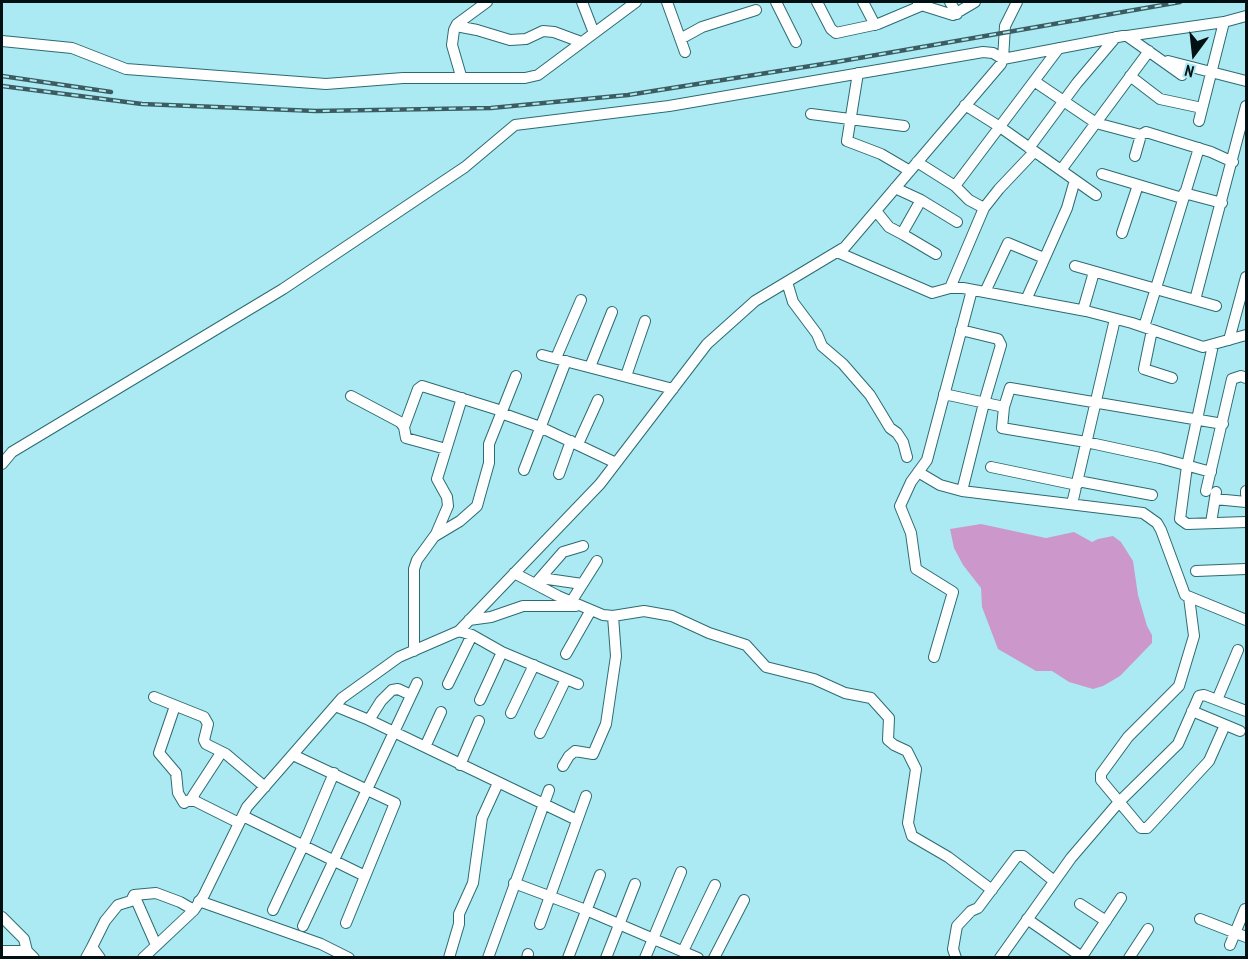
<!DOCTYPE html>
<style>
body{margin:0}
#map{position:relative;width:1248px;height:959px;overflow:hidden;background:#abeaf2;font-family:"PT Sans Narrow",sans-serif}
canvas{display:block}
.frame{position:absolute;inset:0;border:3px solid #001013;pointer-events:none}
.north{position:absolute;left:1164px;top:24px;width:60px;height:60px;-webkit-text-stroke:4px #abeaf2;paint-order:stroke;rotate:195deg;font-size:16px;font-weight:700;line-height:24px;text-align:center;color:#001013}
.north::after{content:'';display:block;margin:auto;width:21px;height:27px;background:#001013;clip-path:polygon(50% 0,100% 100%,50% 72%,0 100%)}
</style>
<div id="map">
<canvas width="1248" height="959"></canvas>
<div class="frame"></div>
<div class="north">N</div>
</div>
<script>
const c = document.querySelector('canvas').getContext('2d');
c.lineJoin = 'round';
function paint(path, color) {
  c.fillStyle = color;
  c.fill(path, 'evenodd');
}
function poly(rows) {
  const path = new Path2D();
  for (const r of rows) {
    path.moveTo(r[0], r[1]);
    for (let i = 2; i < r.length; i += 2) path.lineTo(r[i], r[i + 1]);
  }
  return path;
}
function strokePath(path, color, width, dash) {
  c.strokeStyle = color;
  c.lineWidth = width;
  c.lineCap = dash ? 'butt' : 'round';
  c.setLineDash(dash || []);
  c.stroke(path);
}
paint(poly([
 [981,524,1046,538,1074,532,1092,542,1098,539,1113,536,1121,542,1133,561,1138,595,1147,626,1152,635,1152,643,1120,676,1103,686,1093,689,1069,682,1052,671,1036,671,998,649,982,607,981,588,963,565,954,548,950,529]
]), '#cc98cc');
const minor = poly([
 [582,2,594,33],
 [667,2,685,52],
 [776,2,796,42],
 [817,2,831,29,836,33,878,24,923,5],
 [863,2,875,25],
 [950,2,957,14],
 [918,4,953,15,975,2],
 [456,26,477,30,510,40,526,39,543,31,554,32,581,42],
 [1127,36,1224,22],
 [682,38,702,27,756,10],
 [2,41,72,48,126,69,326,84,403,78,525,78,538,75,636,2],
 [1168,61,1246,81],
 [858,73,847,141,881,154,910,171],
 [461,76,452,45,454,30,457,24,487,2],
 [1130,76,1160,99,1202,108],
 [1034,81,1096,123,1141,135],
 [965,105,1000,127,1096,195],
 [811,114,904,126],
 [1199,121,1224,22,1246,16],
 [1029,148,1077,83,1116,37],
 [1135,156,1141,135,1146,132,1211,152,1233,162],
 [917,162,955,186,969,200,984,208],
 [1061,170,1149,51],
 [1102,174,1182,198],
 [955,186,1059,48],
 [895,188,921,200,957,222],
 [1184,193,1222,203],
 [921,200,904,230,904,235,936,254],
 [876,211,889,227,904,235],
 [1122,233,1138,185],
 [837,252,932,293,950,288,963,288,1086,311,1132,323,1203,347,1246,335],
 [1075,266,1216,306],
 [787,282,793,302,817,334,822,346,843,364,870,395,890,428,897,433,903,442,907,457],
 [950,288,984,208,999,189,1034,152],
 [985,292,1008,243,1044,258],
 [1026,300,1067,208,1075,180],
 [1195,300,1246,106],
 [1083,310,1094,272],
 [1144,327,1199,148],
 [961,330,998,339,1001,345,984,403,962,491],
 [1152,330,1144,369,1172,378],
 [1229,340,1246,277],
 [1213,345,1187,466,1180,519,1187,524,1246,522],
 [542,355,673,389],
 [556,358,581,300],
 [590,367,612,312],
 [626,376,645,321],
 [944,394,1004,407,1010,388,1223,424],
 [351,396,400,422,404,427,406,438,446,449],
 [1004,407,1002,428,1086,442,1160,458,1211,472],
 [501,413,540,427,616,463],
 [404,427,418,389,422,386,502,411],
 [578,444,598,400],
 [2,464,12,452,283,289,465,167,515,125,669,106,983,52,993,53,1003,59,1123,36,1127,36,1182,75],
 [991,467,1077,485],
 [524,470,566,361],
 [918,472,940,485,962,491,1143,513,1157,523,1161,530,1185,595,1246,620],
 [559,474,571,441],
 [1078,481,1152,495],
 [1206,491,1232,379,1241,376,1246,378],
 [1246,494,1246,491],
 [1215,499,1246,502],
 [1072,504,1115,319],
 [1211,523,1216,492],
 [435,536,460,521,477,506,489,463,489,444,516,376],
 [1196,571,1246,569],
 [514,573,558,596,603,615,613,616,644,611,672,616,709,633,746,645,766,667,814,679,845,693,871,698,889,718,888,740,894,745,907,751,916,769,908,823,912,836,948,857,992,890],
 [541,578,582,584],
 [536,583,563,552,583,546],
 [1189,597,1194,636,1179,686,1128,737,1101,774,1101,780,1141,828,1147,828,1209,761,1225,725],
 [571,602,597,561],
 [469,620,491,617,523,606,576,606],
 [459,631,472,635,502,652,578,684],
 [414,651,414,569,417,560,436,534,448,506,447,497,437,479,462,398],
 [566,654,591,610],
 [934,657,953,592,916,569,911,533,900,506,911,482,927,460,972,290],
 [448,684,472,635],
 [154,697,204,717,208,724,204,740,206,744,226,754,265,787],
 [480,700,502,652],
 [1217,700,1238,650],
 [175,706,159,753,176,773,178,793,184,803,187,801],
 [335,706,369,720,577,820],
 [1192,711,1240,731],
 [511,713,534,665],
 [369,720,381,701,392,690,398,689,411,695],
 [540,733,566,679],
 [425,747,441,712],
 [221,753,193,796,194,798,187,801,195,801,239,823],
 [293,755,395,803,346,923],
 [460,765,479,721],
 [563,766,569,756,575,751,593,754,606,724,616,656,613,616],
 [243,816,365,876],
 [514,883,586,910,698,958],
 [134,895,156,945],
 [199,901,321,944,349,958],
 [1080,904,1106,921],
 [273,910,303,846,334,773],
 [2,917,24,939,27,951,34,958],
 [1027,919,1082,957],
 [1200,919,1246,937],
 [540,924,586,796],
 [303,926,417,683],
 [1230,945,1245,909],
 [92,947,105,921,118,905,131,901,134,895,156,893,180,902,194,910],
 [2,951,27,951],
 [683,951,715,885],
 [86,958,92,947,100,958],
 [143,958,194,910,204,895,247,807,342,698,399,657,459,631,600,484,707,344,755,301,845,247,1001,64,1003,59,1005,26,1017,2],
 [449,958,459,924,459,914,473,883,482,818,498,783],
 [488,958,549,790],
 [527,958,528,954],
 [568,958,600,875],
 [606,958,635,884],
 [645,958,681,872],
 [714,958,744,900],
 [956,958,953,949,957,926,971,911,978,908,1017,856,1023,856,1054,881],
 [1000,958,1071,858,1119,802,1178,744,1199,696,1204,695,1246,711],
 [1081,958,1121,898],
 [1129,958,1148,929]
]);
strokePath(minor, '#2d6b73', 12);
strokePath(minor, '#fff', 10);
const rail = poly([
 [2,76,111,92],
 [2,86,142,104,316,111,491,108,628,95,836,62,1180,2]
]);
strokePath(rail, '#3c5c61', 4.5);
strokePath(rail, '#abeaf2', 2, [7]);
</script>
